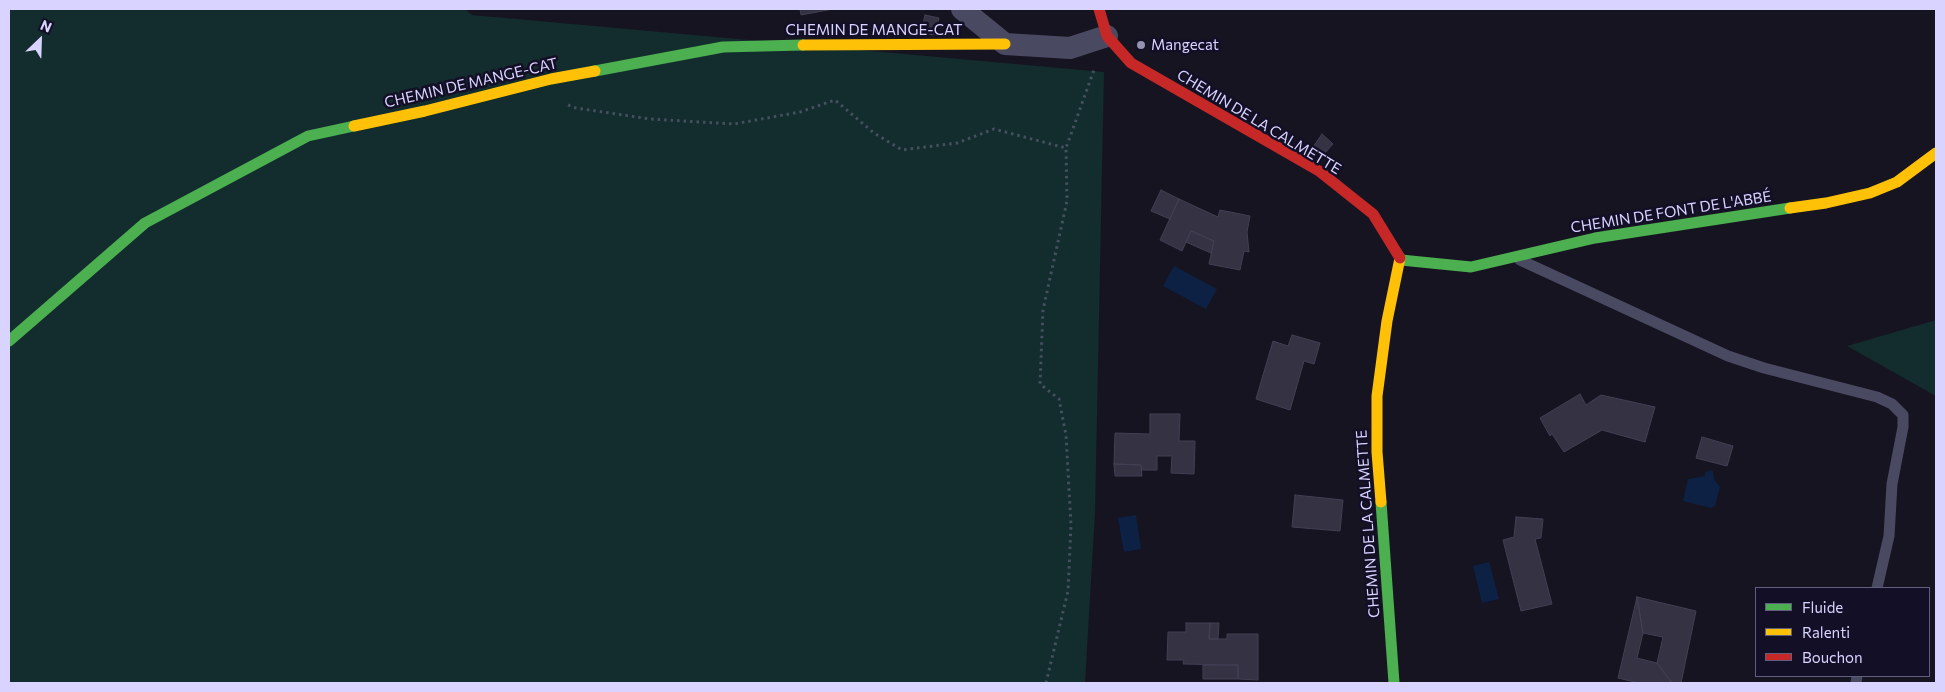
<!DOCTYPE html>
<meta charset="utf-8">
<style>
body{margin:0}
#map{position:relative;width:1945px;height:692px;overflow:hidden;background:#161421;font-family:Commissioner,sans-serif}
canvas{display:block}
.frame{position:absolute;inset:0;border:10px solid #d9d4ff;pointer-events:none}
.legend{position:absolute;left:1755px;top:587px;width:175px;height:90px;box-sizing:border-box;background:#130f26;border:1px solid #625e7d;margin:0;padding:6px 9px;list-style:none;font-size:15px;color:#d9d4ff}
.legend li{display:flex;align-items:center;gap:10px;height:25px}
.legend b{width:25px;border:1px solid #625e7d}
.north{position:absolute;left:15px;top:15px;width:50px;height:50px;-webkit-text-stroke:4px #130f26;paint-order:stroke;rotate:24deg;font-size:14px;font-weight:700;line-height:20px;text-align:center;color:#d9d4ff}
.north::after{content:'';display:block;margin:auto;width:18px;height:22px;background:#d9d4ff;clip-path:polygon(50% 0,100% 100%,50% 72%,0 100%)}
</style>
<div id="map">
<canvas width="1945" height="692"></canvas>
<div class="frame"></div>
<ul class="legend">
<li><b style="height:6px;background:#4caf50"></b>Fluide</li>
<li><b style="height:6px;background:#ffc107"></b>Ralenti</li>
<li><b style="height:6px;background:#c62828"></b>Bouchon</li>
</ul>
<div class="north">N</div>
</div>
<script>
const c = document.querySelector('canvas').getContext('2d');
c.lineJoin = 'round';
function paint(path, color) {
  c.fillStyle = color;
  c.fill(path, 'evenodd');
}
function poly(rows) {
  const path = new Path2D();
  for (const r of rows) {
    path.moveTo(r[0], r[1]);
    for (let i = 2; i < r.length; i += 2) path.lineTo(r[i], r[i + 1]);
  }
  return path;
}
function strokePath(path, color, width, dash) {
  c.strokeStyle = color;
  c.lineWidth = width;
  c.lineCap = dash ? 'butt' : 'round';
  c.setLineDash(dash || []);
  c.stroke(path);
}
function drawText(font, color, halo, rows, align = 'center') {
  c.font = font + ' Commissioner,sans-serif';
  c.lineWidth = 5;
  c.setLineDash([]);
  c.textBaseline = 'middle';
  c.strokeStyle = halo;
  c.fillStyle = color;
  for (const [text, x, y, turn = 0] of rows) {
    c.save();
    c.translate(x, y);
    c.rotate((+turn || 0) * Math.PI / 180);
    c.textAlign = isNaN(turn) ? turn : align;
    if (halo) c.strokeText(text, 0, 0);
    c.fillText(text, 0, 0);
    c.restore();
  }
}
paint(poly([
 [9,9,465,9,472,15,1104,72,1095,512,1085,683,9,683],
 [1936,320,1936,396,1847,346]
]), '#132c2d');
paint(poly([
 [1174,266,1217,289,1206,309,1163,286],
 [1710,470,1713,471,1714,479,1720,487,1715,506,1711,508,1683,501,1688,479,1705,476,1705,473],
 [1136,515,1141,549,1124,552,1118,518],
 [1489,562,1499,599,1482,603,1473,566]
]), '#0d2144');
const building = poly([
 [800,9,833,9,801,15,800,9],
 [925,15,939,18,935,35,921,33,925,15],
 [1322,134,1333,144,1324,154,1313,147,1322,134],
 [1161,190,1179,199,1170,219,1151,211,1161,190],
 [1179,199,1218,217,1220,210,1250,216,1247,232,1249,252,1244,251,1240,270,1209,264,1214,241,1191,231,1182,251,1160,240,1179,199],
 [1191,231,1214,241,1211,253,1186,242,1191,231],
 [1292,335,1320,343,1314,364,1304,361,1290,410,1256,399,1273,341,1288,346,1292,335],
 [1580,394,1586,405,1601,395,1655,407,1645,442,1602,430,1564,452,1552,434,1550,436,1540,418,1580,394],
 [1150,414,1180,414,1179,441,1195,441,1194,474,1171,473,1172,456,1157,456,1157,470,1142,470,1141,465,1114,464,1115,433,1150,434,1150,414],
 [1702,437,1733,446,1727,466,1696,458,1702,437],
 [1114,464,1141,465,1142,476,1115,476,1114,464],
 [1295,495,1343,500,1340,531,1292,527,1295,495],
 [1516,517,1543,519,1541,538,1535,539,1552,604,1521,611,1503,540,1514,537,1516,517],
 [1637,597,1696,611,1681,683,1672,683,1657,663,1663,637,1643,633,1637,597],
 [1637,597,1643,633,1637,658,1657,663,1672,683,1639,683,1618,678,1637,597],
 [1186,623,1210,623,1209,639,1227,639,1227,634,1258,634,1258,680,1238,679,1238,665,1183,664,1184,660,1167,660,1168,632,1186,632,1186,623],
 [1210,623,1219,623,1218,639,1209,639,1210,623],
 [1203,665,1238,665,1238,679,1203,679,1203,665]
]);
paint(building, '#343243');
strokePath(building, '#433f54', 1);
strokePath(poly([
 [568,105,576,108,650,119,734,124,800,112,835,100,874,133,902,150,957,143,994,129,1066,148,1095,67],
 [1046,683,1068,591,1071,525,1066,435,1059,399,1040,384,1043,310,1067,201,1066,148]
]), '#44505f', 3, [2.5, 4]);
strokePath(poly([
 [1520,260,1728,356,1764,368,1877,397,1892,404,1903,415,1903,427,1892,484,1889,536,1877,588],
 [1856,683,1857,676]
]), '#4a4962', 11);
strokePath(poly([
 [962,9,1005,44,1070,48,1107,36]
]), '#4a4962', 22);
strokePath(poly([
 [595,71,723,47,803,45],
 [1401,260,1471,267,1595,238,1790,208],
 [9,341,145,223,308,136,354,126],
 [1381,502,1394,683]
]), '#4caf50', 11);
strokePath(poly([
 [803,45,1005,44],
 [354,126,425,111,551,79,595,71],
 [1790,208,1826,203,1870,193,1897,182,1936,153],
 [1381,502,1377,452,1377,396,1387,321,1400,258]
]), '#ffc107', 11);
strokePath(poly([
 [1099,9,1107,36,1131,63,1319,171,1373,214,1400,258]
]), '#c62828', 11);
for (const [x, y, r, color] of [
 [1141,45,5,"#9591b1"]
]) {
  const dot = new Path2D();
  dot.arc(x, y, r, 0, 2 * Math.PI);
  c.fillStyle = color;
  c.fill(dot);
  strokePath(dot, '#130f26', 2);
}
drawText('15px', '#d9d4ff', '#130f26', [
 ["CHEMIN DE MANGE-CAT",874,30],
 ["CHEMIN DE MANGE-CAT",471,83,-13],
 ["CHEMIN DE LA CALMETTE",1259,122,31],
 ["CHEMIN DE FONT DE L'ABBÉ",1671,212,-9],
 ["CHEMIN DE LA CALMETTE",1368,524,-94]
]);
drawText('15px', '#d9d4ff', '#130f26', [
 ["Mangecat",1151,45]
], 'left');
</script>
